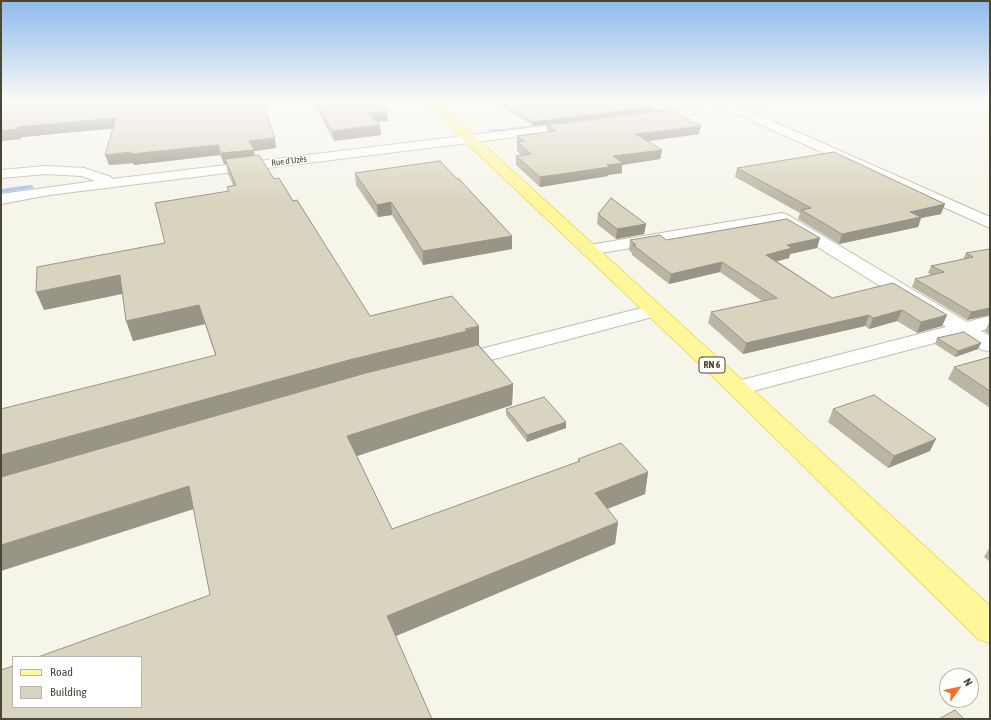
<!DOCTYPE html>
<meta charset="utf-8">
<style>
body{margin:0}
#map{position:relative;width:991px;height:720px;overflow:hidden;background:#f6f5ea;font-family:"Asap Condensed",sans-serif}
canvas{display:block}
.frame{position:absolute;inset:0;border:2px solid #4b4737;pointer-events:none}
.legend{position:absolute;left:12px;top:656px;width:130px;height:52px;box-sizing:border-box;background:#fff;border:1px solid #b7b5af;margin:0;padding:5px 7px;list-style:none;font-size:12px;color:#4b4737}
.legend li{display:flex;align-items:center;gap:8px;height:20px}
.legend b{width:20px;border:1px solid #b7b5af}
.north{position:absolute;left:939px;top:668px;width:40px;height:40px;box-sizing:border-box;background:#fff;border:1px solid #b7b5af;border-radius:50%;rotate:57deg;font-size:11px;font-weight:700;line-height:16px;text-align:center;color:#4b4737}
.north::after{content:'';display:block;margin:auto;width:14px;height:18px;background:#ff6a18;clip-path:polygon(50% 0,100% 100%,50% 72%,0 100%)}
</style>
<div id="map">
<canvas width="991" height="720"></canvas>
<div class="frame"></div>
<ul class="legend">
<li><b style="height:5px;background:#fff79a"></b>Road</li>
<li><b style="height:11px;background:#d9d4bf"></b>Building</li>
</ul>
<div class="north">N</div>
</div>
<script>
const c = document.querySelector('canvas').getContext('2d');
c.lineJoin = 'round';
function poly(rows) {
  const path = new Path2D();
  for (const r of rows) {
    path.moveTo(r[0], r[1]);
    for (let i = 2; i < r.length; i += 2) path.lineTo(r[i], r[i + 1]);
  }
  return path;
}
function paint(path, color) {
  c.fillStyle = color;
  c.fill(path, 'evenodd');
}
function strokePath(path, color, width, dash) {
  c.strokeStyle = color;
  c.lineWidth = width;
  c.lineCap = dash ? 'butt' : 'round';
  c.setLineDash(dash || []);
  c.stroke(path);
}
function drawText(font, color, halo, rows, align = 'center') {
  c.font = font + ' "Asap Condensed",sans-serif';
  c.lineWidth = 3;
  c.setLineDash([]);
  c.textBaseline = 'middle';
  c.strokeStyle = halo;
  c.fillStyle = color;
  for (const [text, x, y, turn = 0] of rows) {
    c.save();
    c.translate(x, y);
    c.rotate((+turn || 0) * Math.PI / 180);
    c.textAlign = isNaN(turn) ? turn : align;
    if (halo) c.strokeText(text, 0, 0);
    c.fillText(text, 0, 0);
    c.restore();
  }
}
paint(poly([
 [708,102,722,102,644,113,642,112,708,102],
 [631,113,633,115,503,131,490,131,488,130,490,129,503,129,631,113],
 [31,185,33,186,33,188,1,193,1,189,31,185]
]), '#a4c3f5');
const minor = poly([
 [740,102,773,102,768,105,743,108,990,217,990,228,728,110,649,120,645,119,643,117,645,115,649,114,740,102],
 [577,122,581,123,583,126,581,129,49,195,1,204,1,194,95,181,82,176,46,174,1,178,1,170,46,166,84,168,111,177,112,179,577,122],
 [782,213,788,215,967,322,990,316,990,328,981,331,990,336,990,351,982,350,961,336,738,395,730,393,726,388,730,383,946,327,779,223,589,255,583,254,580,250,583,246,589,245,782,213],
 [653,305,660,307,663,311,660,315,457,369,449,367,446,362,449,357,653,305]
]);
const major = poly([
 [428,102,439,102,474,136,990,606,990,643,978,639,730,393,466,142,428,102]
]);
strokePath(minor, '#c2bfac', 2);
strokePath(major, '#ecdf63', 2);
paint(minor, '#fff');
paint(major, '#fff79a');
paint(poly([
 [1,102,276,148,254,151,255,156,293,201,370,316,479,345,513,384,512,405,357,456,392,529,578,462,578,459,648,472,645,494,607,509,618,522,615,544,396,636,210,595,215,355,205,324,133,341,122,294,44,310,165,243,228,191,227,187,233,185,228,174,226,164,224,164,220,155,134,165,133,163,109,165,113,128,22,137,21,139,1,141],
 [313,102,380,102,388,121,376,122,380,125,381,135,334,141],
 [495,102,613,102,621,106,626,104,624,102,646,102,655,111,533,126],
 [547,125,699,134,648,141,662,150,660,159,622,165,622,173,608,175,608,176,540,187,516,165,516,156,521,155,517,151,517,136,547,132],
 [737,168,941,214,921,218,918,227,839,244,798,219,800,213,735,177],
 [355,173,512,236,512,249,423,265,392,215,378,217,356,185],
 [598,214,646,224,644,234,616,239,597,224],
 [820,238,817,248,790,254,789,258,777,261,832,298,947,315,942,326,917,333,897,321,869,329,865,326,743,354,708,323,711,312,762,301,720,272,669,284,632,255,632,253,629,250,630,240,666,240],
 [990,249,990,315,967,320,912,287,915,279,931,275,928,273,931,266,963,259,966,253],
 [990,322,990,335,985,331,989,323],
 [937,338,981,343,978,349,955,357,935,344],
 [990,357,990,408,948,379,954,367],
 [506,409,566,422,566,428,527,442,506,415],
 [833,409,930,451,888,468,828,422],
 [990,547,990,562,984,557]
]), '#bbb6a4');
paint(poly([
 [655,107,655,111,533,126,533,122],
 [387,112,388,121,368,123,367,113],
 [116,118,119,128,22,137,21,139,1,141,1,131,18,127],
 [380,125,381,135,334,141,332,131],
 [701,126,699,134,635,143,636,134],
 [275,138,276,148,254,151,256,160,225,159,226,164,224,164,221,153,249,141],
 [218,145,220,155,134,165,133,163,109,165,105,155],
 [662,150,660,159,622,165,622,173,608,175,608,176,540,187,540,177,607,165,613,156],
 [391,202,392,215,378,217,377,205],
 [945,204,941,214,921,218,918,227,839,244,842,234,910,212],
 [646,224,644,234,616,239,617,229],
 [512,236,512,249,423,265,423,251],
 [820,238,817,248,790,254,789,258,764,265,766,255,787,245],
 [722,262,720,272,669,284,671,274],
 [120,275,126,293,44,310,36,292],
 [199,305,205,324,133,341,126,321],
 [990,308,990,315,967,320,971,312],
 [902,310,897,321,869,329,873,318],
 [869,315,865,326,743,354,746,343],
 [947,315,942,326,917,333,921,322],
 [479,326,479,345,1,480,1,455,349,360],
 [981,343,978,349,955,357,958,351],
 [513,384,512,405,351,458,347,436],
 [566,422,566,428,527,442,527,435],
 [936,439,930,451,888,468,894,456],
 [648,472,645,494,592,515,595,493],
 [189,486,197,508,1,571,1,545],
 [618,522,615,544,391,638,387,616]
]), '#989486');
const building = poly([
 [1,102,262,102,275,138,249,141,254,150,221,153,218,145,131,154,131,152,105,155,116,118,18,127,17,129,1,131,1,102],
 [316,102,380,102,387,112,367,113,380,125,332,131,316,102],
 [501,102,613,102,621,106,628,102,646,102,655,107,533,122,501,102],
 [671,110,701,126,636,134,662,150,613,156,623,163,607,165,609,167,540,177,516,156,531,154,517,142,524,141,517,136,556,131,547,125,671,110],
 [834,152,945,204,910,212,921,217,842,234,801,210,811,208,737,168,834,152],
 [259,155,274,179,279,178,293,201,297,200,370,316,452,296,479,326,465,329,467,331,349,360,1,455,1,409,216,355,199,305,126,321,120,275,36,292,37,267,165,243,155,203,229,191,227,187,236,185,225,159,259,155],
 [440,161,457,179,459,179,512,236,423,251,391,202,377,205,355,173,440,161],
 [611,198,646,224,617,229,598,214,611,198],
 [787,219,820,238,787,245,792,248,766,255,832,298,893,283,947,315,921,322,902,310,873,318,869,315,746,343,711,312,777,298,722,262,671,274,633,245,636,245,630,240,660,235,666,240,787,219],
 [990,249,990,308,971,312,915,279,944,272,931,266,973,257,966,253,990,249],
 [964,332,981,343,958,351,937,338,964,332],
 [478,345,513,384,347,436,392,529,580,461,578,459,621,443,648,472,595,493,618,522,387,616,432,719,1,719,1,670,13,666,13,707,141,707,141,657,38,657,210,595,189,486,1,545,1,477,366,373,478,345],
 [990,357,990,391,954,367,990,357],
 [874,395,936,439,894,456,833,409,874,395],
 [544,397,566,422,527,435,506,409,544,397],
 [955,710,964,719,939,719,955,710]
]);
paint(building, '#d9d4bf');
strokePath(building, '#989486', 1);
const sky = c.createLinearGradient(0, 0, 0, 203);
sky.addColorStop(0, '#8dbaed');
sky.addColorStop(0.5, '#fbfaf6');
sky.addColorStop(1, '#fbfaf600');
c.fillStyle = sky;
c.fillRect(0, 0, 991, 203);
drawText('9px', '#4b4737', '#fff', [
 ["Rue d'Uzès",289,161,-7]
]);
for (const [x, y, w] of [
 [712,365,26]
]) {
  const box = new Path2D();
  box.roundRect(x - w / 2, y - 8, w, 16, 3);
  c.fillStyle = '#fff';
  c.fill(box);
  strokePath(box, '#4b4737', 1);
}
drawText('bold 10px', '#4b4737', null, [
 ["RN 6",712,365]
]);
</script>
